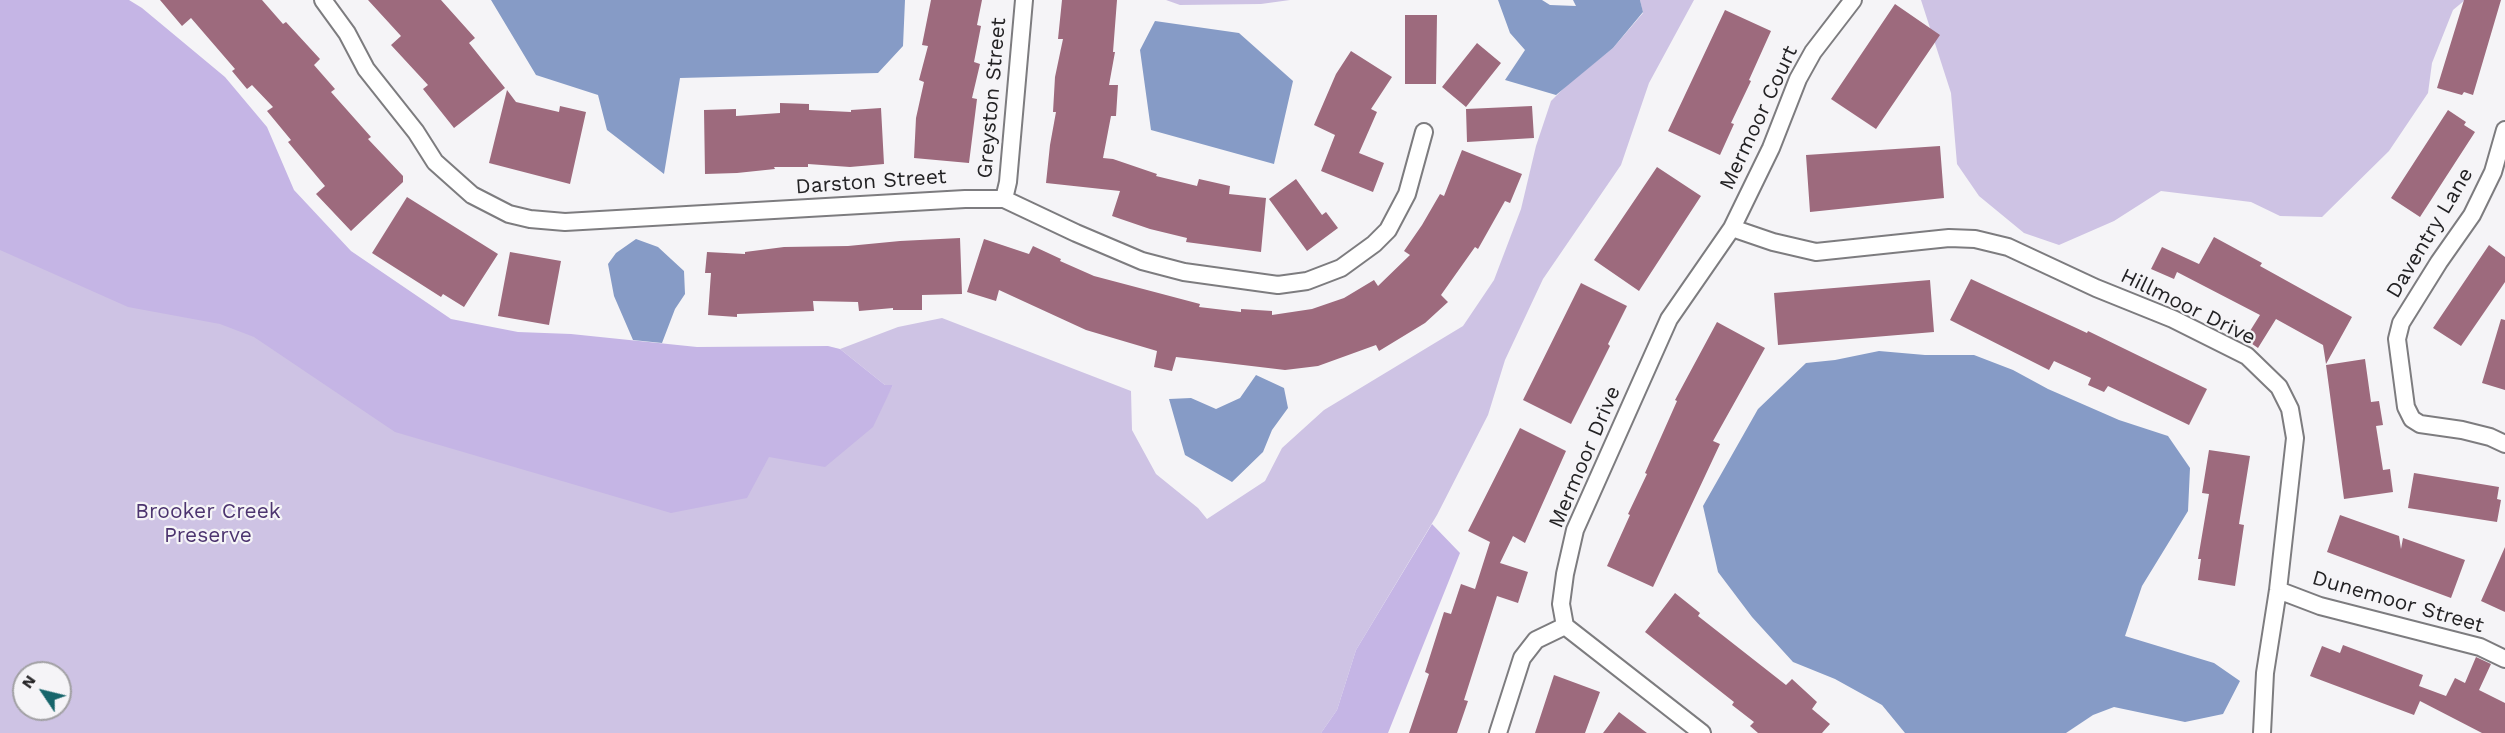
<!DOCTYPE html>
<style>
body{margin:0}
#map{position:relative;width:2505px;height:733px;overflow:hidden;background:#f5f4f7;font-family:"Work Sans",sans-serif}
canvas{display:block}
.north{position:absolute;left:12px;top:661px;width:60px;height:60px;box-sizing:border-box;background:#f5f4f7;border:2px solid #a1a0a3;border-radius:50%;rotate:305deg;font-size:16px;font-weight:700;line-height:24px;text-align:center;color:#232224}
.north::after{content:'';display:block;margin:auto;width:21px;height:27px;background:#17656b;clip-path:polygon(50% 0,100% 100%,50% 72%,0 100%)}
</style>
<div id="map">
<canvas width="2505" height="733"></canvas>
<div class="north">N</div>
</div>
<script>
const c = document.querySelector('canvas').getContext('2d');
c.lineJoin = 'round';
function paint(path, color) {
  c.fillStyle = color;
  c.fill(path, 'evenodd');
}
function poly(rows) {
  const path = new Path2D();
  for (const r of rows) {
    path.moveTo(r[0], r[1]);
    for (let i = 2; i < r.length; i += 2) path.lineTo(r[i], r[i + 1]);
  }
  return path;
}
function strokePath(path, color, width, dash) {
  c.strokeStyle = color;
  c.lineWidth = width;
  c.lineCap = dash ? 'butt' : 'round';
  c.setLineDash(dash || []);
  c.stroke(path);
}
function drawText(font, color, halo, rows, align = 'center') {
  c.font = font + ' "Work Sans",sans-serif';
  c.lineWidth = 4.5;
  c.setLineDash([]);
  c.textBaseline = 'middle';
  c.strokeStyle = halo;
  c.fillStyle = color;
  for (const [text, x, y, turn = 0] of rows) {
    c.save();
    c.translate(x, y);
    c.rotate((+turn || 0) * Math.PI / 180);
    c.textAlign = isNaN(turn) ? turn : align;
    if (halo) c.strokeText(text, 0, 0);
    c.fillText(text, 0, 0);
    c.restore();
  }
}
paint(poly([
 [1166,0,1290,0,1261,4,1180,5],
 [1640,0,1694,0,1649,83,1621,165,1543,279,1505,360,1488,415,1437,515,1356,650,1337,710,1321,733,0,733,0,165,288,331,886,398,893,385,885,385,840,349,898,327,942,318,1131,391,1132,430,1156,474,1198,508,1207,519,1265,481,1282,448,1324,410,1463,326,1494,280,1521,209,1536,146,1551,101,1568,84,1613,48,1643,13],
 [24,673,60,673,60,709,24,709],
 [1921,0,2465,0,2453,10,2432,63,2428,93,2389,151,2322,217,2280,216,2251,202,2161,191,2114,221,2059,245,2024,233,1979,196,1957,164,1951,93]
]), '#cec3e4');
paint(poly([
 [0,0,129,0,142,8,225,77,267,127,294,190,351,251,451,319,518,332,571,334,697,347,828,346,840,349,885,385,893,385,873,427,825,467,769,457,747,498,671,513,395,432,254,337,220,324,128,307,0,250],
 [1432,524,1460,553,1388,733,1321,733,1337,710,1356,650]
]), '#c5b5e5');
paint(poly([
 [491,0,905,0,903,46,878,73,680,78,664,174,607,130,598,95,536,75],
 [1498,0,1542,0,1550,5,1576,6,1573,0,1640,0,1643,12,1613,48,1556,95,1505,80,1525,50,1510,33],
 [1155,21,1239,33,1293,81,1274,164,1151,130,1140,50],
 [636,239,658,247,684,271,685,294,675,309,662,343,633,340,614,296,608,264,616,253],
 [1879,351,1925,355,1974,355,2013,370,2048,389,2119,420,2168,436,2190,468,2188,511,2142,586,2125,636,2214,663,2240,681,2223,714,2185,722,2114,707,2093,715,2066,733,1905,733,1882,705,1835,679,1793,662,1752,617,1718,572,1703,506,1758,409,1806,363,1835,360],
 [1256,375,1284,388,1288,408,1272,430,1263,452,1232,482,1185,455,1169,399,1191,398,1216,409,1240,398]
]), '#869bc6');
paint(poly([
 [160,0,262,0,283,24,286,22,320,59,314,65,335,89,331,92,371,137,368,139,403,176,403,182,351,231,316,194,325,186,288,142,291,140,267,111,273,107,252,85,247,89,232,71,235,69,191,18,182,26],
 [368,0,441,0,475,38,469,43,505,88,454,128,423,89,428,85,391,45,401,36],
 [931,0,982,0,977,25,981,26,974,62,980,64,972,98,977,99,969,163,914,158,916,118,924,82,919,80,928,46,922,45],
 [1062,0,1117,0,1113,52,1115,52,1109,85,1118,85,1116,116,1111,116,1103,158,1113,159,1157,174,1156,176,1197,186,1199,179,1230,186,1229,194,1266,198,1261,252,1186,242,1187,238,1150,229,1112,216,1120,191,1046,183,1050,145,1056,112,1053,112,1055,77,1063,39,1058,39],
 [2464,0,2501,0,2473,95,2464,92,2462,95,2437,88],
 [1895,4,1940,35,1876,129,1831,99],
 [1725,10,1771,31,1749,80,1751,81,1731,123,1734,124,1720,155,1668,131],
 [1405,15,1437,15,1436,84,1405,84],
 [1477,43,1501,63,1466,107,1442,87],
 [1351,51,1392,77,1371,109,1377,112,1359,153,1384,163,1373,192,1321,171,1335,135,1314,125,1336,74],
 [507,90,516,102,559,112,560,106,586,112,570,184,489,163],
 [780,103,809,104,809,110,851,112,851,110,881,108,884,164,850,167,808,164,808,167,774,167,775,169,737,173,705,174,704,110,736,109,736,116,780,113],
 [1532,106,1534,138,1467,142,1466,109],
 [2448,110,2466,122,2464,125,2475,132,2420,217,2391,198],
 [1940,146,1944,198,1810,212,1806,155],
 [1462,150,1522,174,1510,203,1505,201,1478,249,1475,247,1441,295,1448,302,1425,323,1379,351,1376,345,1318,366,1285,370,1176,357,1172,371,1154,367,1157,351,1086,330,999,290,996,301,967,292,984,239,1029,254,1033,246,1061,259,1060,261,1094,276,1200,304,1199,307,1241,312,1241,309,1272,311,1272,315,1312,309,1344,298,1374,280,1378,286,1410,255,1404,251,1422,225,1440,194,1444,196],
 [1657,167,1701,196,1639,291,1594,260],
 [1296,179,1322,215,1326,212,1338,228,1307,251,1269,199],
 [407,197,498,254,464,307,443,294,441,297,372,253],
 [2214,237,2262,263,2260,266,2352,317,2326,364,2323,345,2276,319,2258,348,2245,339,2260,315,2177,272,2174,279,2151,269,2162,247,2199,264],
 [960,238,962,294,922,295,922,310,893,310,893,308,859,311,858,302,813,301,814,311,737,314,737,317,708,315,711,273,705,273,707,252,745,254,745,252,784,247,848,246,900,241],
 [2489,245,2505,257,2505,282,2461,346,2433,328],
 [510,252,561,261,549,325,498,316],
 [1971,279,2087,333,2088,331,2207,389,2189,425,2108,386,2104,392,2088,385,2091,378,2054,361,2049,370,1950,320],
 [1930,280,1934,332,1778,345,1774,293],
 [1581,283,1627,306,1608,344,1610,346,1571,424,1523,400],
 [2501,319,2505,320,2505,390,2482,383],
 [1717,322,1765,348,1713,441,1720,444,1653,587,1607,566,1630,515,1628,514,1647,474,1645,473,1677,401,1675,400],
 [2365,359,2371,402,2379,401,2383,425,2376,426,2383,470,2390,469,2393,492,2344,499,2326,365],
 [1520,428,1566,451,1525,543,1513,536,1500,563,1528,572,1518,603,1497,596,1464,700,1468,701,1457,733,1409,733,1429,674,1425,672,1444,612,1451,614,1461,584,1475,589,1490,542,1468,531],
 [2209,450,2250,456,2239,524,2244,525,2235,586,2198,580,2201,559,2198,559,2209,494,2202,493],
 [2414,473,2499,487,2497,499,2501,500,2497,522,2408,508],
 [2340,515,2399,536,2401,549,2403,538,2465,560,2451,598,2327,552],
 [2505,547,2505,612,2481,601],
 [1675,593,1700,613,1698,616,1786,685,1792,679,1817,702,1812,709,1830,724,1822,733,1758,733,1750,726,1754,722,1732,705,1734,702,1645,632],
 [2343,645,2423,675,2419,686,2446,696,2455,678,2465,683,2476,657,2491,664,2479,690,2505,703,2505,733,2482,733,2420,701,2414,715,2310,676,2322,646,2340,653],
 [1554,675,1600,692,1585,733,1535,733],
 [1619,712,1647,733,1603,733]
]), '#9d6a7d');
const minor = poly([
 [323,0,347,33,366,69,416,132,435,162,472,195,509,214,530,219,565,222,965,199,1004,199,1076,233,1142,261,1184,272,1278,285,1307,281,1341,268,1374,244,1388,230,1407,194,1424,132],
 [2505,130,2493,172,2472,215,2439,262,2401,323,2397,339,2406,407,2412,419,2420,424,2462,430,2490,437,2505,444],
 [1004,199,1008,182,1024,0],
 [1732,228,1773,242,1816,252,1949,238,1975,239,2008,247,2096,288,2173,319,2247,356,2279,387,2290,409,2295,438,2278,590,2265,673,2262,733],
 [2278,590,2320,606,2480,647,2505,659],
 [1498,733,1522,658,1536,640,1565,626],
 [1702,733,1565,626,1561,604,1565,574,1575,530,1669,319,1732,228,1771,148,1798,79,1813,52,1853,0]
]);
strokePath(minor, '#7d7c7f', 20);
strokePath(minor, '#fff', 16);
drawText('21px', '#232224', '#f5f4f7', [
 ["Greyston Street",992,98,-85],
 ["Mermoor Court",1759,118,-65],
 ["Darston Street",871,182,-4],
 ["Daventry Lane",2430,233,-59],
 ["Hillmoor Drive",2188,307,26],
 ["Mermoor Drive",1585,457,-67],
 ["Dunemoor Street",2398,602,16]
]);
drawText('21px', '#4c346f', '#f5f4f7', [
 ["Brooker Creek",208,512],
 ["Preserve",208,536]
]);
</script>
